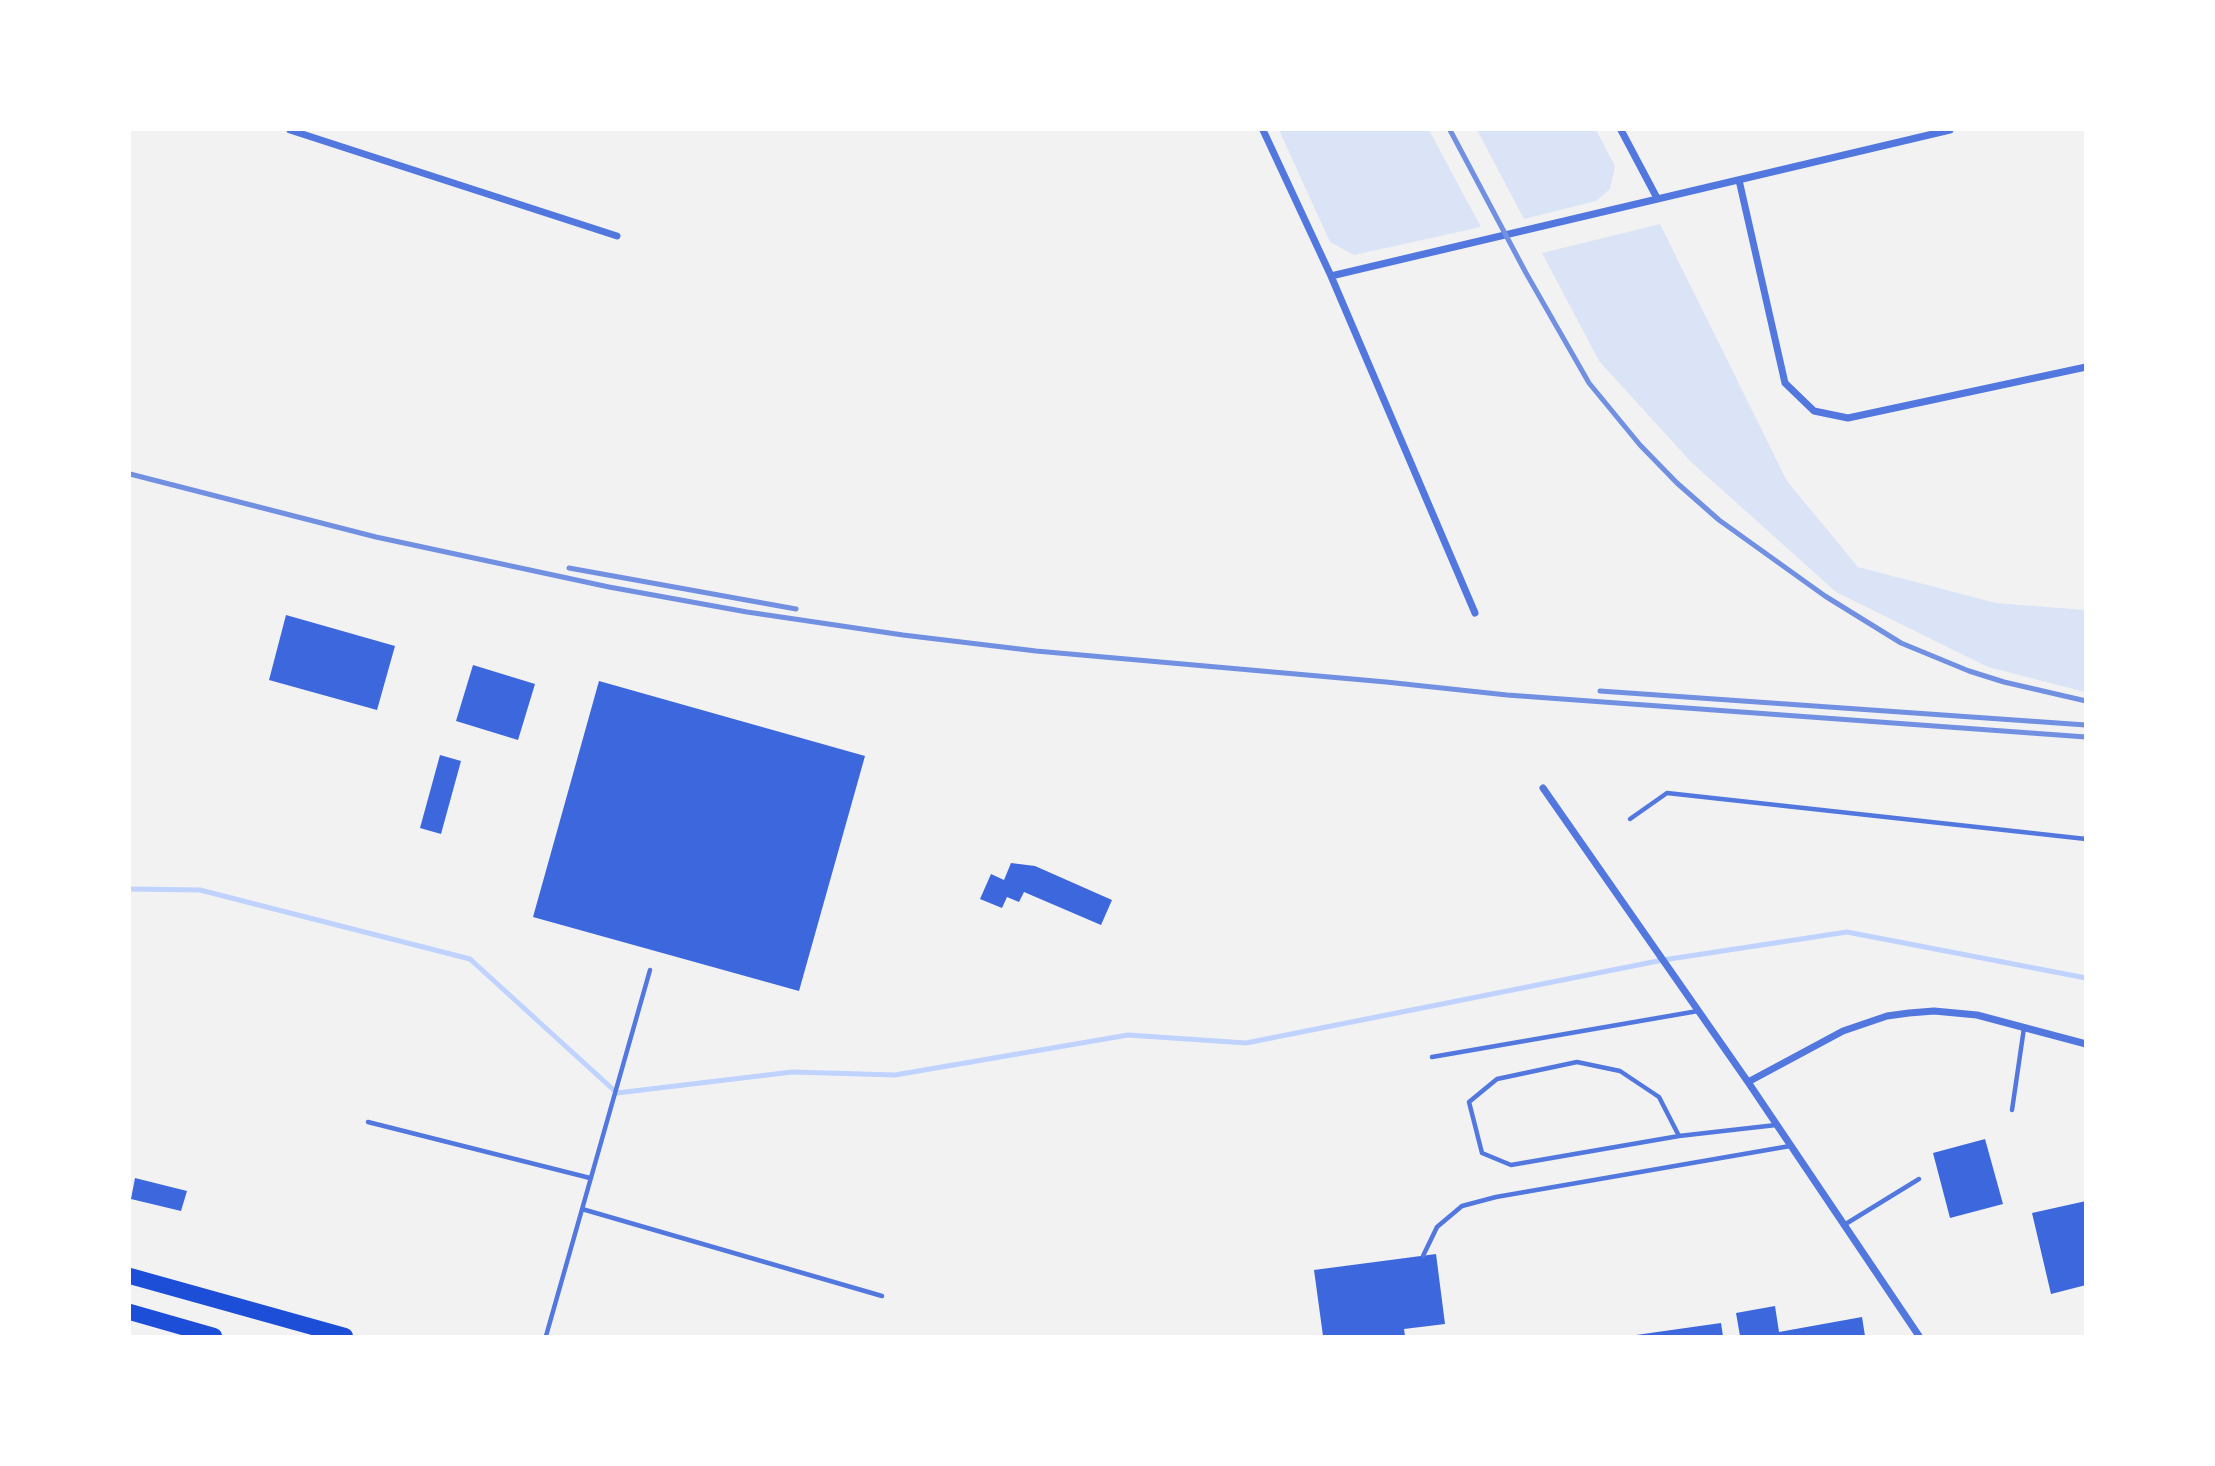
<!DOCTYPE html>
<style>
body{margin:0}
#map{position:relative;width:2215px;height:1466px;overflow:hidden;background:#f2f2f2;font-family:"PT Sans",sans-serif}
canvas{display:block}
.frame{position:absolute;inset:0;border:131px solid #fff;pointer-events:none}
</style>
<div id="map">
<canvas width="2215" height="1466"></canvas>
<div class="frame"></div>
</div>
<script>
const c = document.querySelector('canvas').getContext('2d');
c.lineJoin = 'round';
function paint(path, color) {
  c.fillStyle = color;
  c.fill(path, 'evenodd');
}
function poly(rows) {
  const path = new Path2D();
  for (const r of rows) {
    path.moveTo(r[0], r[1]);
    for (let i = 2; i < r.length; i += 2) path.lineTo(r[i], r[i + 1]);
  }
  return path;
}
function strokePath(path, color, width, dash) {
  c.strokeStyle = color;
  c.lineWidth = width;
  c.lineCap = dash ? 'butt' : 'round';
  c.setLineDash(dash || []);
  c.stroke(path);
}
paint(poly([
 [1279,130,1429,130,1481,227,1354,255,1330,242],
 [1477,130,1596,130,1615,166,1610,189,1596,201,1524,219],
 [1660,224,1787,481,1858,567,1996,603,2085,610,2085,692,1988,667,1836,592,1691,462,1599,361,1542,253]
]), '#dbe4f7');
strokePath(poly([
 [130,889,200,890,470,959,617,1093,792,1072,895,1075,1128,1035,1246,1043,1663,960,1847,932,2086,978]
]), '#bfd3fe', 5);
paint(poly([
 [286,615,395,646,377,710,269,680],
 [473,665,535,684,518,740,456,721],
 [599,681,865,756,799,991,533,917],
 [440,755,461,761,441,834,420,828],
 [1011,863,1035,866,1112,900,1101,925,1024,892,1019,902,1007,897,1002,908,980,899,991,874,1004,880],
 [1985,1139,2003,1204,1950,1218,1933,1153],
 [135,1178,187,1191,181,1211,131,1199],
 [2086,1201,2086,1285,2051,1294,2032,1213],
 [1436,1254,1445,1324,1404,1329,1405,1336,1323,1336,1314,1270],
 [1775,1306,1779,1332,1862,1317,1865,1336,1740,1336,1736,1313],
 [1721,1323,1723,1336,1636,1336,1636,1335]
]), '#3d67dc');
strokePath(poly([
 [1630,819,1667,793,2086,839],
 [1432,1057,1698,1011],
 [2012,1110,2024,1028],
 [368,1122,590,1178],
 [1679,1136,1659,1097,1620,1071,1577,1062,1497,1079,1469,1102,1482,1153,1511,1165,1679,1136,1776,1125],
 [582,1209,882,1296],
 [1844,1225,1919,1179],
 [1423,1256,1437,1227,1462,1206,1496,1197,1790,1146],
 [546,1336,650,970]
]), '#5277de', 4.5);
strokePath(poly([
 [290,130,617,236],
 [1263,130,1331,276,1475,613],
 [1621,130,1657,198],
 [1739,180,1785,383,1814,411,1848,418,2086,367],
 [1331,276,1950,130],
 [1543,788,1748,1082,1919,1336],
 [1748,1082,1843,1031,1887,1016,1909,1013,1934,1011,1977,1015,2086,1044]
]), '#5277de', 7);
strokePath(poly([
 [130,1276,345,1336],
 [130,1312,214,1336]
]), '#1d4ed8', 16);
strokePath(poly([
 [1450,130,1526,273,1589,383,1640,445,1677,483,1719,520,1825,596,1901,643,1969,671,2004,682,2086,701],
 [130,474,376,537,609,587,747,612,903,635,1036,651,1386,682,1507,695,2086,737],
 [569,568,796,609],
 [1600,691,2086,725]
]), '#7290e2', 5);
</script>
